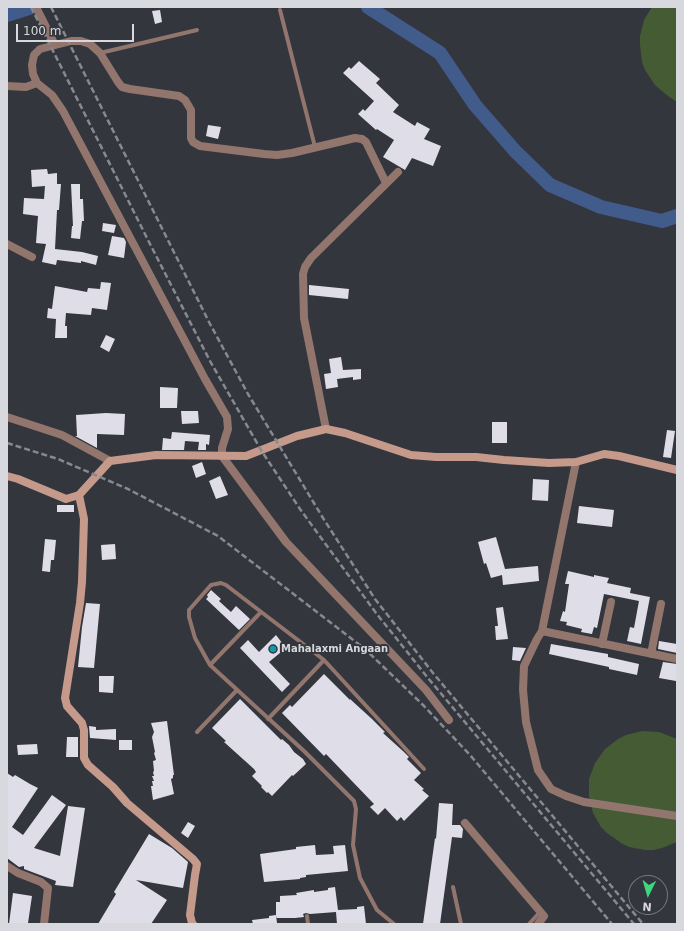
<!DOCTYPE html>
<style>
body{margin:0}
#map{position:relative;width:684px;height:931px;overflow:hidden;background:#34363e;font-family:"DejaVu Sans",sans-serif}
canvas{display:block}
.frame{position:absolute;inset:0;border:8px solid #d7d9de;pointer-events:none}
.north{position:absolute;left:628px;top:875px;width:40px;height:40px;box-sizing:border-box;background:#34363e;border:1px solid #75777e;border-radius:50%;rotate:185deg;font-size:11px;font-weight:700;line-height:16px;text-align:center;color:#d7d9de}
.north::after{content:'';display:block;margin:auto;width:14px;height:18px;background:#3dd77e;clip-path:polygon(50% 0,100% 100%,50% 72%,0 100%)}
.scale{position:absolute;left:16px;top:24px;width:118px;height:18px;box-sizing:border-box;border:2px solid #d7d9de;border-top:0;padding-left:5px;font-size:12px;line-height:14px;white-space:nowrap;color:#d7d9de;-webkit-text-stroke:3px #34363e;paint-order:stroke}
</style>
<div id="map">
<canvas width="684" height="931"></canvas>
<div class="frame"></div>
<div class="north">N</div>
<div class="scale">100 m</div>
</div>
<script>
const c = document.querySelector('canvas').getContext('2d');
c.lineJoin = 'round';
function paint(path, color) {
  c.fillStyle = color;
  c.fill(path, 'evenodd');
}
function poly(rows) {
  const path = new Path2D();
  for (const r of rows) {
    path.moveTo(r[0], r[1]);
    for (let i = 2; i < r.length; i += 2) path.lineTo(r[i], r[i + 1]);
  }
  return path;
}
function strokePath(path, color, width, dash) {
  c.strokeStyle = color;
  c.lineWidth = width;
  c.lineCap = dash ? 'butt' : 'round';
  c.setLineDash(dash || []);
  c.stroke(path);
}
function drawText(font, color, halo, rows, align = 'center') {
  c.font = font + ' "DejaVu Sans",sans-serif';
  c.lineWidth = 4;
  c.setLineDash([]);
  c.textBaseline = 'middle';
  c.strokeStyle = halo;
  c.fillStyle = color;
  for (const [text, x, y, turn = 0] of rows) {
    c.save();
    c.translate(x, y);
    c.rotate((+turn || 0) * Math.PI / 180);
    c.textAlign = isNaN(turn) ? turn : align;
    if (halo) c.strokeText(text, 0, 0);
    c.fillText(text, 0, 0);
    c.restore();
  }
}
paint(poly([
 [652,7,677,7,677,102,668,96,655,85,645,70,642,62,640,45,640,36,644,20],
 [642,731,659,732,677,739,677,842,662,848,654,850,645,850,629,847,621,843,607,833,601,827,593,813,589,796,589,779,595,763,605,749,618,739,626,735]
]), '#445b34');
strokePath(poly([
 [368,7,440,53,475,105,515,151,550,185,601,207,662,221,677,216],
 [7,15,32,7]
]), '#415b8a', 14);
paint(poly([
 [160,10,162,22,155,24,152,11],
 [359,61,380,79,376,83,399,105,393,112,415,126,417,122,430,129,424,139,441,146,433,166,412,158,405,170,383,157,394,140,377,129,376,130,358,114,363,109,365,111,374,101,343,73,349,67,351,69],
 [208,125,221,127,218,139,206,136],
 [47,169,48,174,57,173,57,184,61,184,59,210,57,210,55,249,82,252,98,256,96,265,81,261,81,263,57,260,56,265,42,262,46,244,36,243,38,216,23,214,24,198,44,199,45,186,32,187,31,170],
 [71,184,80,184,80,199,83,199,84,221,82,221,80,239,71,238,72,226,73,226],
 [103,223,116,225,114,233,102,231],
 [112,236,124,238,126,242,124,258,108,255],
 [101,282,111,283,107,310,92,308,91,315,66,313,65,326,67,326,67,338,55,338,56,319,47,318,48,308,52,309,55,286,87,292,88,288,100,289],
 [309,285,349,289,348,299,309,295],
 [106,335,115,339,109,352,100,347],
 [341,357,343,370,361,369,361,379,353,380,353,377,337,379,338,387,326,389,324,374,331,373,329,359],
 [160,387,178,388,177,408,160,408],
 [181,411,198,411,199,423,182,424],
 [106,413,125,414,124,435,97,434,97,448,75,436,77,436,76,415],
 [492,422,507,422,507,443,492,443],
 [667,430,675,431,671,458,663,457],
 [172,432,210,435,209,445,206,444,206,450,198,450,199,442,185,441,184,450,162,450,163,438,171,439],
 [202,462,206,474,196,478,192,466],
 [220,476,228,495,216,499,209,481],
 [533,479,549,480,548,501,532,500],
 [57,505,74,505,74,512,57,512],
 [579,506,614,510,612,527,577,523],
 [496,537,505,569,538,566,539,581,503,585,502,575,491,578,486,563,484,564,478,542],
 [45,539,56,540,54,560,51,560,50,572,42,571],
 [115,544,116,559,102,560,101,545],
 [568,571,594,577,594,575,609,578,607,583,631,588,630,593,650,597,641,644,627,641,630,627,634,628,639,601,604,594,597,628,594,627,592,634,581,632,582,629,566,625,567,622,560,621,563,611,565,612,569,584,565,584],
 [211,590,221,599,219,601,231,612,236,606,250,619,239,630,206,599,208,597,207,595],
 [86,603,100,604,94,668,78,667,82,627],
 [503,607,508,639,496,640,495,626,498,626,496,608],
 [276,635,286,648,269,662,290,684,282,692,240,648,248,640,259,652],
 [659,641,677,644,677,653,658,649],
 [551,644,608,654,608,657,639,664,637,675,609,669,609,667,549,654],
 [513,647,526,648,520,661,512,660],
 [663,662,677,664,676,681,659,678],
 [324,674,350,700,350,699,372,719,385,732,383,733,404,752,409,757,407,759,421,773,414,780,424,789,422,790,429,796,404,821,401,817,397,821,385,808,378,815,370,807,374,804,326,754,324,756,282,713,290,705,292,707],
 [99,676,114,676,113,693,99,692],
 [240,699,281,740,282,739,289,745,294,752,303,759,306,764,293,776,292,775,272,796,268,792,267,793,261,787,262,786,252,776,256,772,254,769,224,742,226,741,212,728],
 [167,721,174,775,173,775,173,778,171,779,174,794,153,800,151,786,153,786,152,781,154,781,152,776,154,776,153,772,154,771,153,761,156,760,154,753,155,752,152,737,154,732,151,723],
 [89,726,96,727,96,730,116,729,116,740,90,738],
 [67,737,78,737,78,757,66,757],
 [119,740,132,740,132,750,119,750],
 [37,744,38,754,18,755,17,745],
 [7,773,13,777,15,775,30,784,38,788,12,827,23,835,52,795,66,805,34,848,60,856,68,806,85,808,73,887,55,885,56,881,24,869,24,866,19,867,7,858],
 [439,803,453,804,452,825,460,825,463,829,462,838,452,837,440,924,423,924,435,838,436,839],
 [188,822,195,826,188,838,181,833],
 [149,834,172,848,188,862,183,888,136,880,167,900,151,924,98,924,116,894,114,892],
 [315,845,316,855,334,854,333,846,345,845,348,871,306,875,306,877,300,878,300,879,264,882,260,854,296,849,296,847],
 [335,887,338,910,357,909,357,907,364,906,366,924,337,924,336,912,310,914,306,913,303,914,304,917,295,918,276,918,276,915,277,923,274,924,253,924,252,920,269,918,269,916,276,915,276,902,280,902,280,896,297,895,296,893,314,890,314,892,328,890,328,888],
 [13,893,32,896,28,923,26,923,25,924,9,924]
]), '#dfdee8');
strokePath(poly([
 [280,10,315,147],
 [100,53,197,30],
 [210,665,261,612],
 [268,719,324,660],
 [197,732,237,690],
 [453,887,461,924],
 [307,916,308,924],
 [394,924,377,910,360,878,353,845,356,809,354,801,304,751,210,665,195,638,189,617,189,610,211,585,221,583,226,585,324,660,424,769],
 [529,924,540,912]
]), '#92766d', 4);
strokePath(poly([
 [36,7,55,45],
 [7,86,26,87,37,83],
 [386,183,366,142,362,139,355,138,292,153,277,155,264,154,200,146,193,142,191,138,191,110,185,100,179,96,130,89,122,87,118,82,100,53,90,44,81,41,71,41,40,49,34,55,32,65,33,74,37,83,52,95,63,111,205,379,227,417,228,429,222,448,222,456,286,542,426,690,449,720],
 [7,244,32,257],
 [7,417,62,435,110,461],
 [326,429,304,318,303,274,305,267,311,258,398,172],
 [576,462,542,631,537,639,524,666,523,690,526,722,538,770,551,789,566,796,584,802,677,816],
 [542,631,677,659],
 [602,644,611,602],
 [651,654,661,604],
 [465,823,544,916,538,924],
 [7,866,18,873,41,882,48,888,44,924]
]), '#92766d', 8);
strokePath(poly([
 [7,476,18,479,66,499,79,495,110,461,156,455,246,456,297,436,326,429,345,433,411,455,436,457,476,457,504,460,549,463,576,462,604,454,619,456,677,470],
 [79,495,84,519,82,582,80,603,65,698,67,706,82,723,84,730,84,758,88,765,113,787,127,803,193,859,197,864,195,875,190,915,192,923,193,924]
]), '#c59a8b', 8);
strokePath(poly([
 [31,7,149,242,210,361,261,450,300,509,376,613,428,678,634,924],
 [51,7,209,322,248,394,323,518,375,599,433,673,643,924],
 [7,443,58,459,128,489,218,536,365,649,424,706,470,755,612,924]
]), '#878990', 2.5, [6, 3]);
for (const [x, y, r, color] of [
 [273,649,4,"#0f9aa8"]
]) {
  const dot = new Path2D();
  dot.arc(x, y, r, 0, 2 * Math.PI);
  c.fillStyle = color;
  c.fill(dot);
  strokePath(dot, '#34363e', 1.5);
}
drawText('bold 10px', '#d7d9de', '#34363e', [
 ["Mahalaxmi Angaan",281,649]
], 'left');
</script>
